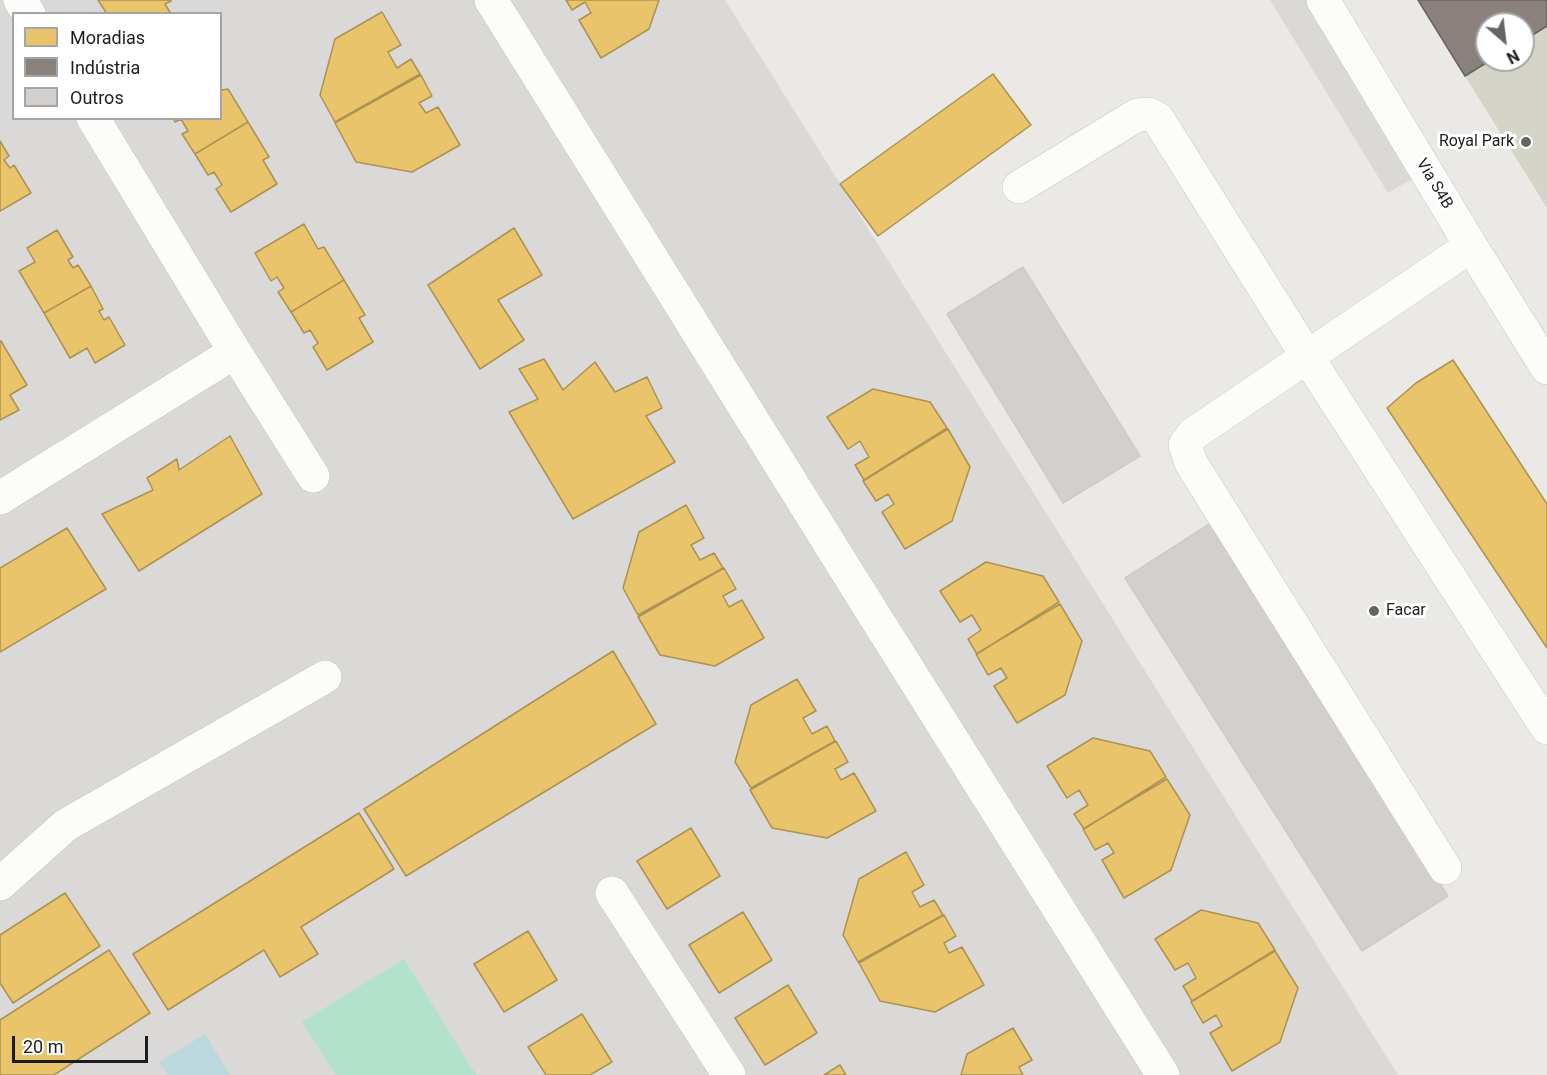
<!DOCTYPE html>
<meta charset="utf-8">
<style>
body{margin:0}
#map{position:relative;width:1547px;height:1075px;overflow:hidden;background:#ebe9e6;font-family:Roboto,sans-serif}
canvas{display:block}
.legend{position:absolute;left:12px;top:12px;width:210px;height:108px;box-sizing:border-box;background:#fff;border:2px solid #a5a5a5;margin:0;padding:8px 10px;list-style:none;font-size:18px;color:#1d1d1d}
.legend li{display:flex;align-items:center;gap:12px;height:30px}
.legend b{width:30px;border:2px solid #a5a5a5}
.north{position:absolute;left:1475px;top:12px;width:60px;height:60px;box-sizing:border-box;background:#fff;border:2px solid #a5a5a5;border-radius:50%;rotate:152deg;font-size:16px;font-weight:700;line-height:24px;text-align:center;color:#1d1d1d}
.north::after{content:'';display:block;margin:auto;width:21px;height:27px;background:#656463;clip-path:polygon(50% 0,100% 100%,50% 72%,0 100%)}
.scale{position:absolute;left:12px;top:1036px;width:136px;height:27px;box-sizing:border-box;border:3px solid #1d1d1d;border-top:0;padding-left:8px;font-size:18px;line-height:21px;white-space:nowrap;color:#1d1d1d;-webkit-text-stroke:4px #fff;paint-order:stroke}
</style>
<div id="map">
<canvas width="1547" height="1075"></canvas>
<ul class="legend">
<li><b style="height:16px;background:#e9c46a"></b>Moradias</li>
<li><b style="height:16px;background:#8a817c"></b>Indústria</li>
<li><b style="height:16px;background:#d2cfcd"></b>Outros</li>
</ul>
<div class="north">N</div>
<div class="scale">20 m</div>
</div>
<script>
const c = document.querySelector('canvas').getContext('2d');
c.lineJoin = 'round';
function paint(path, color) {
  c.fillStyle = color;
  c.fill(path, 'evenodd');
}
function poly(rows) {
  const path = new Path2D();
  for (const r of rows) {
    path.moveTo(r[0], r[1]);
    for (let i = 2; i < r.length; i += 2) path.lineTo(r[i], r[i + 1]);
  }
  return path;
}
function strokePath(path, color, width, dash) {
  c.strokeStyle = color;
  c.lineWidth = width;
  c.lineCap = dash ? 'butt' : 'round';
  c.setLineDash(dash || []);
  c.stroke(path);
}
function drawText(font, color, halo, rows, align = 'center') {
  c.font = font + ' Roboto,sans-serif';
  c.lineWidth = 6;
  c.setLineDash([]);
  c.textBaseline = 'middle';
  c.strokeStyle = halo;
  c.fillStyle = color;
  for (const [text, x, y, turn = 0] of rows) {
    c.save();
    c.translate(x, y);
    c.rotate((+turn || 0) * Math.PI / 180);
    c.textAlign = isNaN(turn) ? turn : align;
    if (halo) c.strokeText(text, 0, 0);
    c.fillText(text, 0, 0);
    c.restore();
  }
}
paint(poly([
 [0,0,725,0,1398,1075,0,1075],
 [14,14,220,14,220,118,14,118],
 [1270,0,1309,0,1417,176,1388,193]
]), '#dad9d7');
paint(poly([
 [1418,0,1547,0,1547,208,1465,76],
 [1487,24,1523,24,1523,60,1487,60]
]), '#d4d4c8');
paint(poly([
 [404,959,476,1075,336,1075,302,1022]
]), '#b2e1cc');
paint(poly([
 [205,1034,230,1075,168,1075,159,1062]
]), '#bad8de');
const homes = poly([
 [98,0,171,0,171,1,165,4,171,14,107,14,98,0],
 [566,0,659,0,649,29,601,58,579,20,591,13,585,2,572,10,566,0],
 [382,12,401,45,388,52,397,68,411,59,420,74,335,122,320,95,335,39,382,12],
 [993,74,1031,125,878,236,840,184,993,74],
 [421,75,432,96,419,103,426,113,438,107,460,145,412,172,356,162,335,123,421,75],
 [220,87,222,90,228,89,248,122,195,154,182,134,188,131,181,119,175,122,173,118,220,118,220,87],
 [248,122,269,157,263,160,277,184,231,212,216,189,222,185,214,172,208,175,195,154,248,122],
 [0,141,9,156,4,160,10,168,14,165,31,193,0,211,0,141],
 [304,224,318,249,324,247,344,280,291,312,278,292,284,288,277,277,271,281,255,253,304,224],
 [514,228,542,275,498,300,524,340,480,369,428,285,514,228],
 [57,230,73,257,68,260,73,268,78,265,91,286,44,313,19,271,35,262,27,248,57,230],
 [344,280,365,315,359,318,373,342,327,370,313,347,318,343,310,330,304,333,291,312,344,280],
 [91,286,103,309,99,311,104,320,109,317,125,345,95,363,87,348,70,358,44,313,91,286],
 [0,341,1,341,27,385,10,395,19,410,0,420,0,341],
 [544,359,563,390,595,362,615,392,647,377,662,408,646,416,675,462,573,519,509,412,538,399,519,369,544,359],
 [1453,360,1547,504,1547,648,1387,408,1416,383,1453,360],
 [873,389,930,402,947,428,864,480,855,465,869,457,860,441,848,449,827,417,873,389],
 [948,429,970,467,952,521,905,549,882,512,894,504,888,494,876,501,863,481,948,429],
 [230,436,262,494,139,571,102,514,153,490,147,478,177,459,179,470,230,436],
 [686,505,704,538,691,545,700,560,714,553,723,568,638,615,623,588,639,532,686,505],
 [67,528,106,589,0,652,0,568,67,528],
 [986,562,1043,576,1059,602,977,654,968,639,981,630,972,615,960,622,940,591,986,562],
 [724,568,736,589,723,596,729,607,742,600,764,638,715,666,660,655,638,617,724,568],
 [1060,604,1082,641,1065,695,1017,723,994,686,1007,678,1001,668,988,675,976,654,1060,604],
 [613,651,656,724,406,876,364,809,613,651],
 [797,679,816,711,803,718,812,734,827,726,835,741,751,788,735,762,751,705,797,679],
 [1093,738,1150,751,1166,777,1084,829,1074,814,1088,805,1079,790,1067,798,1047,766,1093,738],
 [836,741,848,762,835,769,841,780,854,773,876,811,827,838,772,828,750,790,836,741],
 [1167,779,1190,815,1171,870,1124,898,1102,860,1114,853,1108,843,1095,850,1083,829,1167,779],
 [359,813,394,869,301,927,318,954,280,977,264,950,168,1010,133,954,359,813],
 [691,828,720,876,667,909,637,861,691,828],
 [906,852,924,885,912,892,920,907,934,900,943,915,858,962,843,935,859,879,906,852],
 [65,893,100,946,13,1003,0,983,0,935,65,893],
 [1201,910,1258,923,1275,950,1192,1001,1183,986,1196,978,1188,963,1175,970,1155,939,1201,910],
 [743,912,772,960,719,993,689,945,743,912],
 [944,915,956,936,944,943,949,953,962,947,984,985,935,1012,880,1001,859,963,944,915],
 [528,931,557,980,504,1012,474,964,528,931],
 [109,950,150,1013,54,1075,0,1075,0,1020,109,950],
 [1275,951,1298,988,1280,1042,1232,1071,1210,1033,1222,1026,1216,1015,1203,1023,1191,1002,1275,951],
 [788,985,817,1033,765,1065,735,1018,788,985],
 [582,1014,612,1062,590,1075,546,1075,528,1047,582,1014],
 [1013,1028,1032,1060,1019,1067,1023,1075,961,1075,967,1054,1013,1028],
 [840,1065,846,1075,824,1075,840,1065]
]);
paint(homes, '#e9c46a');
strokePath(homes, '#ac9253', 1.5);
const industry = poly([
 [1418,0,1547,0,1547,26,1523,41,1523,24,1487,24,1487,60,1491,60,1465,76,1418,0]
]);
paint(industry, '#8a817c');
strokePath(industry, '#696360', 1.5);
const building = poly([
 [1023,267,1140,456,1063,503,947,314,1023,267],
 [1211,523,1448,896,1362,951,1125,578,1211,523]
]);
paint(building, '#d2cfcd');
strokePath(building, '#cecbc7', 1.5);
const minor = poly([
 [20,0,29,14],
 [491,0,854,583,1163,1075],
 [1323,0,1471,246,1547,368],
 [93,118,235,352,313,476],
 [1019,187,1137,115,1149,114,1158,119,1308,358,1547,728],
 [0,498,235,352],
 [1445,868,1191,463,1185,445,1193,434,1471,246],
 [0,884,66,825,325,677],
 [612,893,729,1075]
]);
strokePath(minor, '#c4c3c2', 34);
strokePath(minor, '#fcfcfb', 33);
for (const [x, y, r, color] of [
 [1526,142,6,"#656463"],
 [1374,611,6,"#656463"]
]) {
  const dot = new Path2D();
  dot.arc(x, y, r, 0, 2 * Math.PI);
  c.fillStyle = color;
  c.fill(dot);
  strokePath(dot, '#fff', 2);
}
drawText('16px', '#1d1d1d', '#fff', [
 ["Royal Park",1514,142],
 ["Facar",1386,611,"left"]
], 'right');
drawText('16px', '#1d1d1d', '#fff', [
 ["Via S4B",1434,184,59]
]);
</script>
